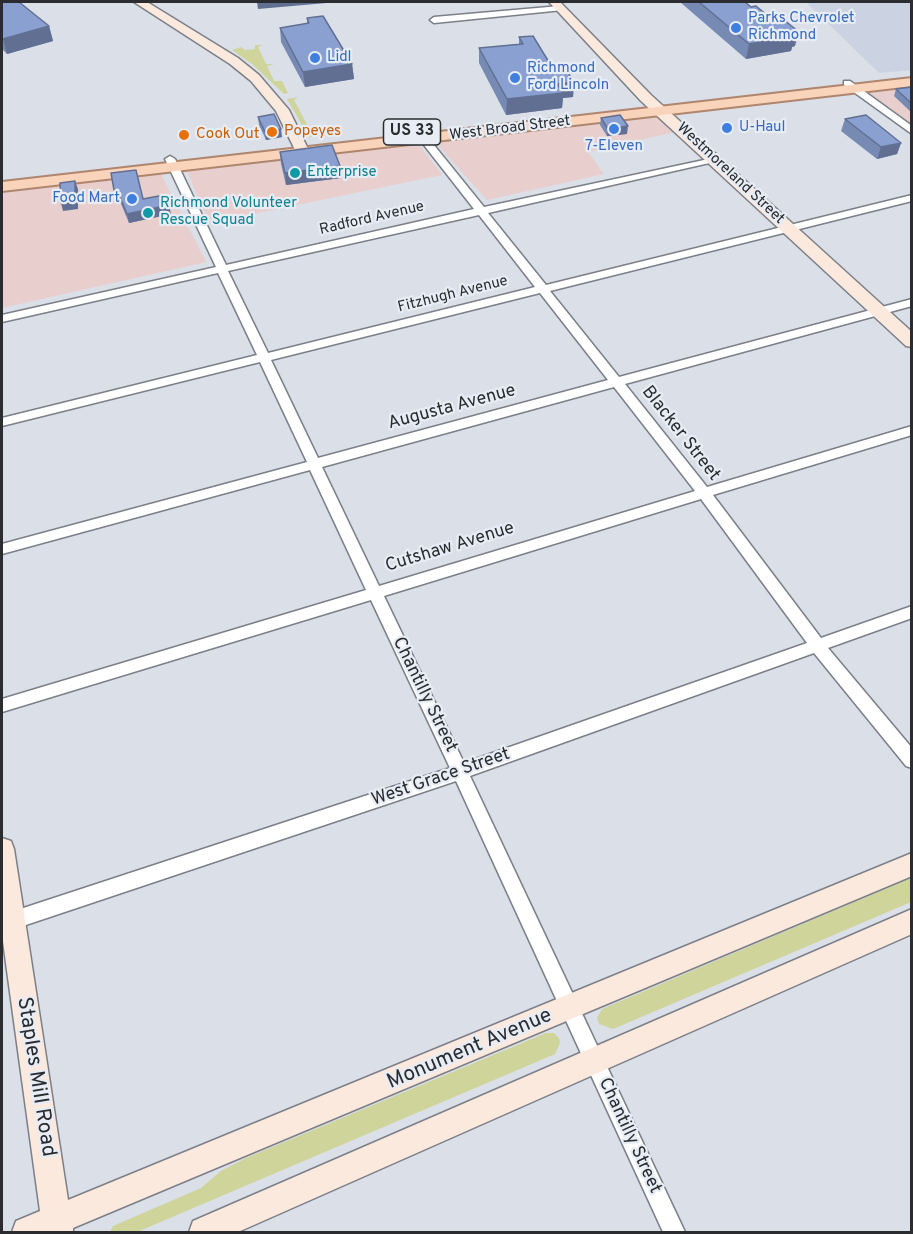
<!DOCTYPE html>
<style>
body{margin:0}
#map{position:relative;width:913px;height:1234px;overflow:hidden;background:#dadfe8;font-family:Overpass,sans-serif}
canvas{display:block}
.frame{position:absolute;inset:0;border:3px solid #2a2c2f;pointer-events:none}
</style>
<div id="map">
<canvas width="913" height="1234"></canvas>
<div class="frame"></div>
</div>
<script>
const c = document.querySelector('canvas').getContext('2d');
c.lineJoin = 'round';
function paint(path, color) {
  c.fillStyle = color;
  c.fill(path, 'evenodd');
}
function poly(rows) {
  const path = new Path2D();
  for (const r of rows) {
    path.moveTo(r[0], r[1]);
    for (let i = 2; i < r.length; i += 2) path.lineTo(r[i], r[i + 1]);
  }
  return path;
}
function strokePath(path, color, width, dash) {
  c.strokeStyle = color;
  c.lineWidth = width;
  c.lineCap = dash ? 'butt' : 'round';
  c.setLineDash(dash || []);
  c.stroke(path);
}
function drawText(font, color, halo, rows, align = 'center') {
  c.font = font + ' Overpass,sans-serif';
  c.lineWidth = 4.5;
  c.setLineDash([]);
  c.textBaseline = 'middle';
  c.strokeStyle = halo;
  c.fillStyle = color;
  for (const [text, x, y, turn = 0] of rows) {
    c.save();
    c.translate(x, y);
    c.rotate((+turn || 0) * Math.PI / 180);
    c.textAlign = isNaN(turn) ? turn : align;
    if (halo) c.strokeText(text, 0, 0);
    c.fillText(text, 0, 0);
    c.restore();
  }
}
paint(poly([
 [911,88,911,124,870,93],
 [659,114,675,132,588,152,604,174,487,200,435,142],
 [418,143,442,175,209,223,187,171],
 [161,174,206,262,2,308,2,193]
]), '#e8cecc');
paint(poly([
 [806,2,911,2,911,70,879,73]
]), '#cbd2e2');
paint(poly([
 [255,45,263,45,258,47,266,64,274,64,267,66,274,81,282,81,288,93,284,94,252,64,232,50,241,47,245,50,255,49],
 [298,97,294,100,309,128,317,127,319,133,335,131,336,134,309,137,287,99],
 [911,878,911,902,613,1029,599,1024,597,1018,602,1009],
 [546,1033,554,1033,559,1038,560,1043,555,1054,137,1232,110,1232,113,1226,201,1188,221,1171,246,1158]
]), '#cfd49a');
const street = poly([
 [560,6,563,6,563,10,434,23,430,20,434,17,560,6],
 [844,81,850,81,912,126,912,134,844,85,844,81],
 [418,128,421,129,484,207,718,157,719,159,714,162,488,213,546,285,912,195,912,201,550,291,619,377,912,299,912,306,625,384,707,487,912,426,912,435,713,495,821,638,912,606,912,618,828,648,912,748,912,768,906,766,814,653,470,776,685,1232,663,1232,456,781,2,933,2,915,450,768,371,600,2,712,2,699,366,590,310,470,2,554,2,544,307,462,260,362,2,426,2,418,257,355,218,273,2,322,2,315,216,267,165,159,170,156,175,159,226,265,474,209,413,131,418,128],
 [479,215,535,287,268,353,228,271,479,215],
 [540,293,608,380,318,458,271,360,540,293],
 [614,387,695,491,379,586,322,467,614,387],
 [701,499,807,643,464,763,384,596,701,499]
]);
const secondary = poly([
 [134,2,147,2,238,58,259,75,289,110,310,153,308,156,298,156,276,111,251,81,230,64,134,2],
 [549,2,560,2,651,95,912,332,912,347,906,346,641,101,549,2],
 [2,838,11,841,14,849,68,1200,912,853,912,876,73,1228,73,1232,12,1232,16,1221,40,1211,2,934,2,838],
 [912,909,912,934,238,1232,189,1232,193,1221,912,909]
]);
const primary = poly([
 [912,78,912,86,2,191,2,182,912,78]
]);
strokePath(street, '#7b7f88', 3);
strokePath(secondary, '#7b7f88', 3);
strokePath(primary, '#af856d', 4);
paint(street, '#fff');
paint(secondary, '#fce9dd');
paint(primary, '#fad3bb');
paint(poly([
 [2,2,49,26,53,41,7,54,2,49],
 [680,2,745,2,795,46,792,47,791,51,746,59],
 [307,18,352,64,354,79,305,87,281,42,280,28,307,24],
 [519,37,555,72,574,82,573,97,563,98,562,108,506,115,479,63,479,48,519,44],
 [912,87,912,113,894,96,896,89],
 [258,117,282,137,266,140,259,125],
 [601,118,627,134,607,136,600,125],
 [845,119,901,143,897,154,877,159,841,131],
 [280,152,340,166,341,178,286,185,281,164],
 [114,190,143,199,171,214,129,223,119,199,116,199]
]), '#778ab4');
paint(poly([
 [257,2,338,2,258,9],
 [49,26,53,41,7,54,3,39],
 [799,32,795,46,792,47,791,51,746,59,749,44,790,33],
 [352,64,354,79,305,87,303,72],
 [574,82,573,97,563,98,562,108,506,115,507,99,557,84],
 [628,126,627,134,607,136,608,129],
 [281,129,282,137,266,140,265,132],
 [901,143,897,154,877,159,881,147],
 [340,166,341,178,286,185,285,173],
 [75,181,78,189,78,209,63,211,61,203],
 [114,190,117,190,119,199,116,199],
 [169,205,171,214,129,223,127,214]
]), '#617092');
const building = poly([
 [2,2,19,2,49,26,3,39,2,38,2,2],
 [699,2,745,2,751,7,756,6,774,21,784,20,799,32,790,33,795,36,749,44,699,2],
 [323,16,352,64,303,72,280,28,309,23,307,18,323,16],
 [533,36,555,72,567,71,574,82,557,84,563,93,507,99,479,48,523,44,519,37,533,36],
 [912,87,912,104,896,89,912,87],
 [274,114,281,129,265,132,258,117,274,114],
 [620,115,628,126,608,129,601,118,620,115],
 [866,115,901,143,881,147,845,119,866,115],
 [332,145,340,166,285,173,280,152,332,145],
 [136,170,143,199,164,195,169,205,127,214,117,190,114,190,111,173,136,170],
 [75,181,75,201,61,203,60,183,75,181]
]);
paint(building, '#8aa0d1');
strokePath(building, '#617092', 1.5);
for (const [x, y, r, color] of [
 [736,28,6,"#3f7fe0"],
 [315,58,6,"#3f7fe0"],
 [515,78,6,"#3f7fe0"],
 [727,128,6,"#3f7fe0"],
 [614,129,6,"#3f7fe0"],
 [272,132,6,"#e8710a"],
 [184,135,6,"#e8710a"],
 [295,173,6,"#0f9aa8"],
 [132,199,6,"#3f7fe0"],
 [148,213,6,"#0f9aa8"]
]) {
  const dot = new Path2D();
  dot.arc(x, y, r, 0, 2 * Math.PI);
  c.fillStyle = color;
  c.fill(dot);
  strokePath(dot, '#e7ecf5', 2);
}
drawText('15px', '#366cbe', '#e7ecf5', [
 ["Parks Chevrolet",748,19],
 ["Richmond",748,36],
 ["Lidl",327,58],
 ["Richmond",527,69],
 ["Ford Lincoln",527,86],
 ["U-Haul",739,128],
 ["7-Eleven",614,147,"center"],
 ["Food Mart",120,199,"right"]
], 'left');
drawText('15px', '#2a2c2f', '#e7ecf5', [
 ["West Broad Street",510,129,-7],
 ["Westmoreland Street",730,174,43],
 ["Radford Avenue",372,219,-13],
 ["Fitzhugh Avenue",453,295,-14]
]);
drawText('15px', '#c56008', '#e7ecf5', [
 ["Popeyes",284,132],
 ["Cook Out",196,135]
], 'left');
drawText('15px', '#0d838f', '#e7ecf5', [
 ["Enterprise",307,173],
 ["Richmond Volunteer",160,204],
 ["Rescue Squad",160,221]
], 'left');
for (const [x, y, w] of [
 [412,132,57]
]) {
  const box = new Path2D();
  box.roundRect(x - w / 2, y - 13, w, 26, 4.5);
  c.fillStyle = '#e7ecf5';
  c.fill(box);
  strokePath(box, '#2a2c2f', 1.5);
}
drawText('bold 16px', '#2a2c2f', null, [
 ["US 33",412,132]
]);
drawText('18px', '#2a2c2f', '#e7ecf5', [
 ["Augusta Avenue",452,408,-15],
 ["Blacker Street",680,434,52],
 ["Cutshaw Avenue",450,548,-17],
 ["Chantilly Street",424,695,64],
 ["West Grace Street",441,778,-19],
 ["Chantilly Street",629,1136,65]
]);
drawText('21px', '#2a2c2f', '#e7ecf5', [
 ["Monument Avenue",470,1050,-23],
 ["Staples Mill Road",35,1077,81]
]);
</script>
